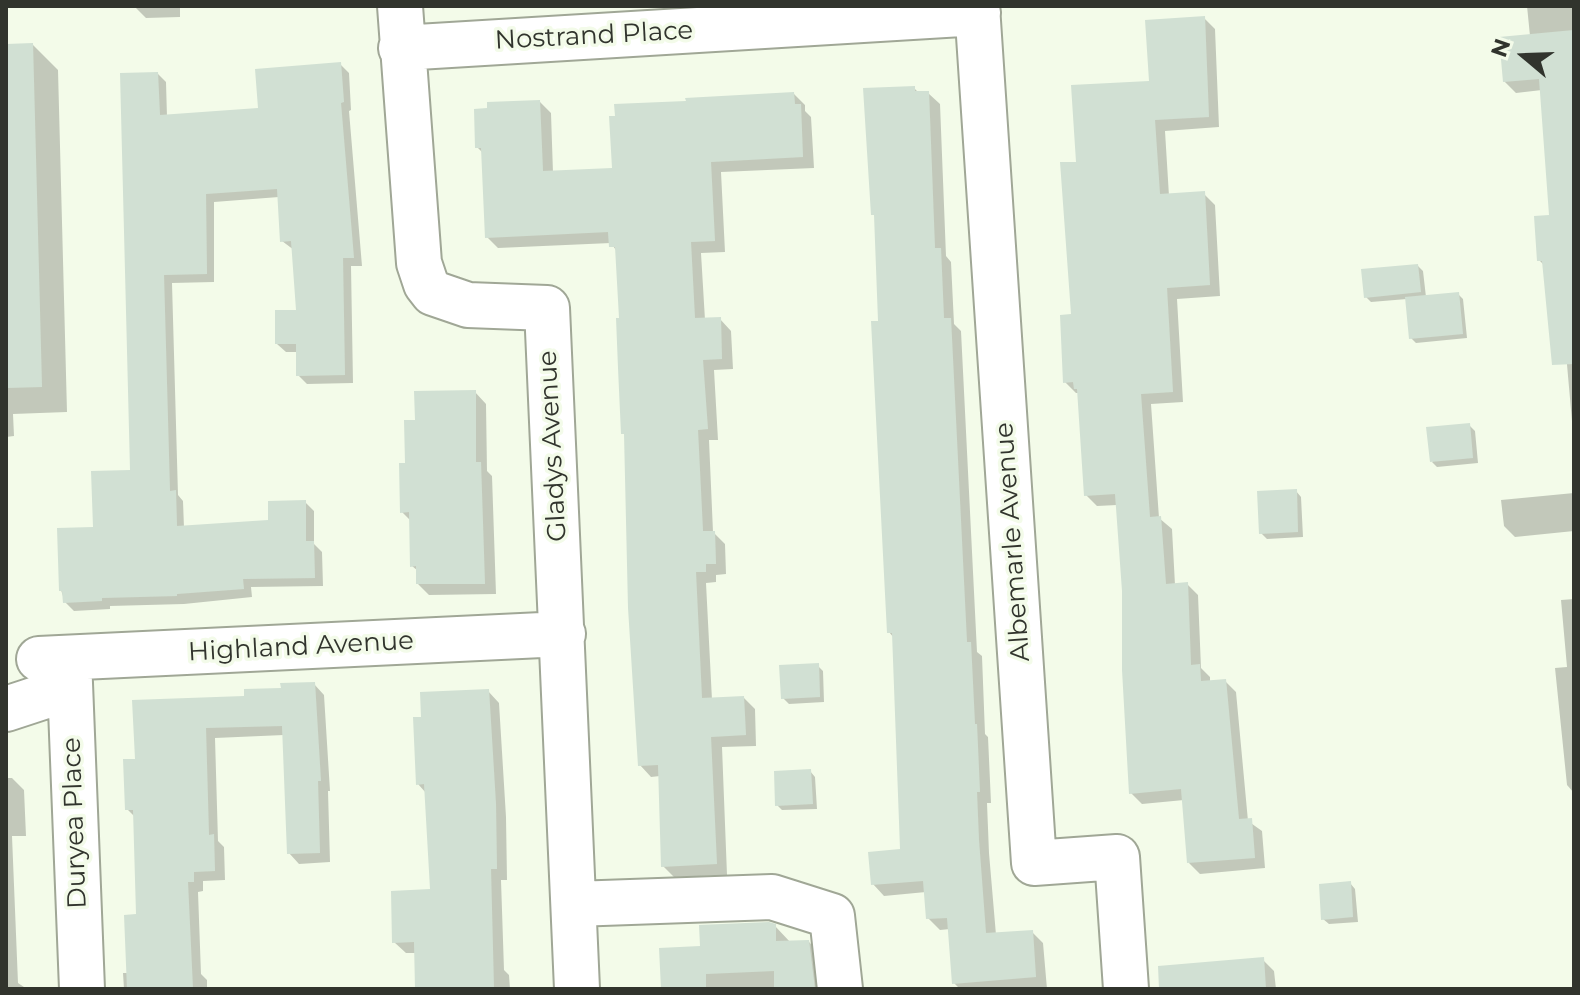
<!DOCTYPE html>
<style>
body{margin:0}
#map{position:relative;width:1580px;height:995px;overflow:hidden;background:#f3fbe9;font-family:Montserrat,sans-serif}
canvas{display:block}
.frame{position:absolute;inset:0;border:8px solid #31342d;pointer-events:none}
.north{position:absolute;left:1484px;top:16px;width:80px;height:80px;-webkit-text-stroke:6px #f3fbe9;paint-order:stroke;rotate:289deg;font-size:22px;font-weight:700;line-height:32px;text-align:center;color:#31342d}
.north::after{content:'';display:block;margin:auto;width:28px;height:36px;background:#31342d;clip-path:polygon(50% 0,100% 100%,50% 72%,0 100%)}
</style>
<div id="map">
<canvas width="1580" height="995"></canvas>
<div class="frame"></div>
<div class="north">N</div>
</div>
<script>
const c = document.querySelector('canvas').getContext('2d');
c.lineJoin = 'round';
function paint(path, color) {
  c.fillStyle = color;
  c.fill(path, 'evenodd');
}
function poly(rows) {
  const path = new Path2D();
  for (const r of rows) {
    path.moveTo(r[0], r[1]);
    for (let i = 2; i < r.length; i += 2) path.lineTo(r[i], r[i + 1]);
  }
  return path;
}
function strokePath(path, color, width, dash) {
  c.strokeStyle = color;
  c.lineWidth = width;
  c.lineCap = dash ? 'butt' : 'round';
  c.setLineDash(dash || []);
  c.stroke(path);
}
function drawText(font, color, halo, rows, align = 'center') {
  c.font = font + ' Montserrat,sans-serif';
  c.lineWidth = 7;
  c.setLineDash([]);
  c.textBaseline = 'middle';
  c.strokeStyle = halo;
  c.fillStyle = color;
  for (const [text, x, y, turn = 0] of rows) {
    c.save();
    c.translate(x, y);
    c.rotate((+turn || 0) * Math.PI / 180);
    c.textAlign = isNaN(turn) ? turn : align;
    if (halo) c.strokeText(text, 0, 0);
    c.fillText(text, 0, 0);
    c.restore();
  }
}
paint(poly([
 [134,6,180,6,180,17,146,18],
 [1527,6,1574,6,1574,444,1565,342,1545,266,1539,260,1551,217,1542,90,1516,93,1504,81,1530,36],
 [1204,18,1215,29,1219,127,1165,131,1169,196,1204,194,1215,205,1220,296,1177,299,1183,402,1151,404,1159,518,1172,529,1175,585,1187,584,1198,595,1201,668,1210,677,1210,682,1225,681,1236,692,1248,821,1262,831,1265,868,1200,874,1189,863,1184,800,1142,804,1131,793,1124,591,1117,505,1097,506,1086,495,1080,393,1076,393,1065,382,1073,316,1078,163,1151,83],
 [32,44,58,70,67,412,13,414,14,436,6,437,6,45],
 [340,64,349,73,351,110,349,111,362,266,351,266,353,383,307,384,298,375,298,352,286,352,277,344,298,312,294,250,282,241,279,197,214,202,214,282,172,283,178,495,183,501,184,528,270,522,305,502,314,511,314,544,322,552,323,586,251,587,252,597,184,604,110,606,110,609,74,611,65,602,61,590,95,529,132,471,158,74,166,82,167,117,260,110],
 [914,88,919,93,928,93,940,104,946,256,951,262,954,324,961,331,977,652,982,656,985,734,988,737,991,803,987,803,989,853,996,935,1032,932,1043,943,1047,989,960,989,954,983,950,929,940,930,928,918,926,892,884,896,873,884,902,851,894,638,889,632,876,217,873,214],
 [794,94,805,105,805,111,811,117,814,168,721,172,725,252,701,253,705,320,720,319,731,331,733,369,714,370,718,440,709,440,713,532,725,544,726,574,716,575,716,582,706,583,712,700,744,698,755,709,756,746,722,747,727,875,674,877,663,866,660,776,651,777,640,765,618,253,611,243,498,248,487,237,483,153,477,147,540,102,551,113,553,173,614,170],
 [1418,266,1423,271,1426,297,1458,294,1463,299,1467,338,1416,343,1411,338,1407,299,1371,302,1366,297],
 [475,392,486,404,487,471,492,476,496,594,429,595,418,584,418,571,412,566,411,521,402,512,407,465,417,422],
 [1469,425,1475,431,1478,463,1437,467,1432,462],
 [1296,491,1301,497,1303,537,1267,539,1261,533],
 [1574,493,1574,531,1515,537,1504,526,1501,500],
 [1574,599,1574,793,1567,785,1555,668,1567,667,1561,600],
 [818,666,823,671,824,702,789,704,783,698],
 [314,684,324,695,330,791,328,791,330,862,299,864,289,853,284,735,215,738,218,841,224,847,225,880,203,881,203,891,198,892,201,974,207,980,207,989,124,989,123,973,128,973,138,916,135,817,127,809,137,761,246,698],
 [488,691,499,703,506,817,507,880,501,880,504,970,509,975,510,989,417,989,416,953,406,953,394,942,432,891,426,793,418,784,423,719],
 [810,771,815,777,817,809,782,810,777,805],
 [6,778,12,778,24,790,26,836,12,836,18,983,27,989,6,989],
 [1350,883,1355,889,1358,922,1329,924,1323,919],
 [775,926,791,943,809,942,836,970,839,989,663,989,702,948],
 [1263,960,1274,971,1276,989,1204,989]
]), '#0003');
paint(poly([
 [1205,16,1209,117,1155,120,1160,194,1205,191,1210,285,1167,288,1173,392,1141,394,1150,517,1161,516,1166,584,1188,582,1191,665,1200,664,1201,681,1226,679,1239,819,1252,818,1255,858,1187,863,1181,789,1129,794,1122,670,1122,591,1115,494,1084,496,1077,389,1074,389,1073,382,1063,383,1060,315,1071,314,1060,162,1076,162,1071,85,1149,81,1145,20],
 [1574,30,1574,364,1552,365,1542,261,1537,261,1534,216,1549,215,1539,79,1503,82,1499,37],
 [33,43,42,387,6,388,6,44],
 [341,62,344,102,341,103,354,258,343,258,345,375,296,376,296,344,275,344,275,310,296,310,291,241,280,242,277,189,206,194,207,274,164,275,170,491,176,490,177,526,268,520,268,501,306,500,306,541,314,541,315,578,243,579,244,589,177,594,177,596,102,598,102,601,63,603,62,591,59,591,57,528,93,527,91,471,130,470,120,73,158,72,160,115,258,108,255,69],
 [915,86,915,91,929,91,935,248,941,248,944,318,951,318,967,642,971,642,975,724,977,724,980,792,977,792,979,840,986,933,1033,930,1036,977,952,984,947,918,926,919,923,881,871,885,868,852,900,849,892,633,887,633,871,321,878,321,874,215,871,215,863,88],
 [794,92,795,104,801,104,803,157,711,162,715,241,691,242,695,318,721,317,722,359,703,360,708,429,698,430,703,531,715,531,716,564,706,564,706,572,696,572,702,698,744,696,746,735,711,737,717,864,661,867,658,765,638,766,628,608,624,434,621,434,618,368,616,318,619,318,615,247,609,247,608,232,485,238,481,148,475,148,474,109,487,108,487,102,540,100,543,171,612,168,609,116,615,116,614,104,686,101,685,98],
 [1418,264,1421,292,1364,298,1361,269],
 [1459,292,1463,334,1409,339,1405,297],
 [476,390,476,462,481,462,485,584,416,584,416,566,410,567,409,512,400,513,399,463,405,463,404,420,415,420,414,391],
 [1470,423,1473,458,1430,462,1426,427],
 [1297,489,1298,532,1259,534,1257,491],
 [819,663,820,697,781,699,779,665],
 [315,682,321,781,318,781,320,853,287,854,282,726,206,728,209,835,214,834,215,871,194,872,194,882,188,882,193,989,127,989,124,915,136,914,133,810,125,810,123,759,135,759,132,700,244,696,244,689,281,688,280,683],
 [489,689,496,804,497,869,491,869,494,989,415,989,414,942,392,943,391,891,430,889,424,784,416,785,413,717,421,717,420,692],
 [811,769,813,804,775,806,774,771],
 [1351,881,1353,917,1321,920,1319,884],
 [769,922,776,924,776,941,809,940,815,989,774,989,774,971,706,974,706,989,661,989,659,948,700,946,699,925],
 [1264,957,1266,989,1159,989,1158,966]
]), '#d1e0d3');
const minor = poly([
 [400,6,419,263,426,284,433,293,468,305,547,308,577,989],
 [977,6,1034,863,1117,857,1126,989],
 [401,48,978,13],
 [69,658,82,989],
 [39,659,563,634],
 [6,709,70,688],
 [574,904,772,897,832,916,840,989]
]);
strokePath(minor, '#a0a796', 48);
strokePath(minor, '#fff', 44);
drawText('26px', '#31342d', '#f3fbe9', [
 ["Nostrand Place",594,36,-3],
 ["Gladys Avenue",553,446,-93],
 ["Albemarle Avenue",1013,542,-94],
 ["Highland Avenue",301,647,-3],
 ["Duryea Place",75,823,-92]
]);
</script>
